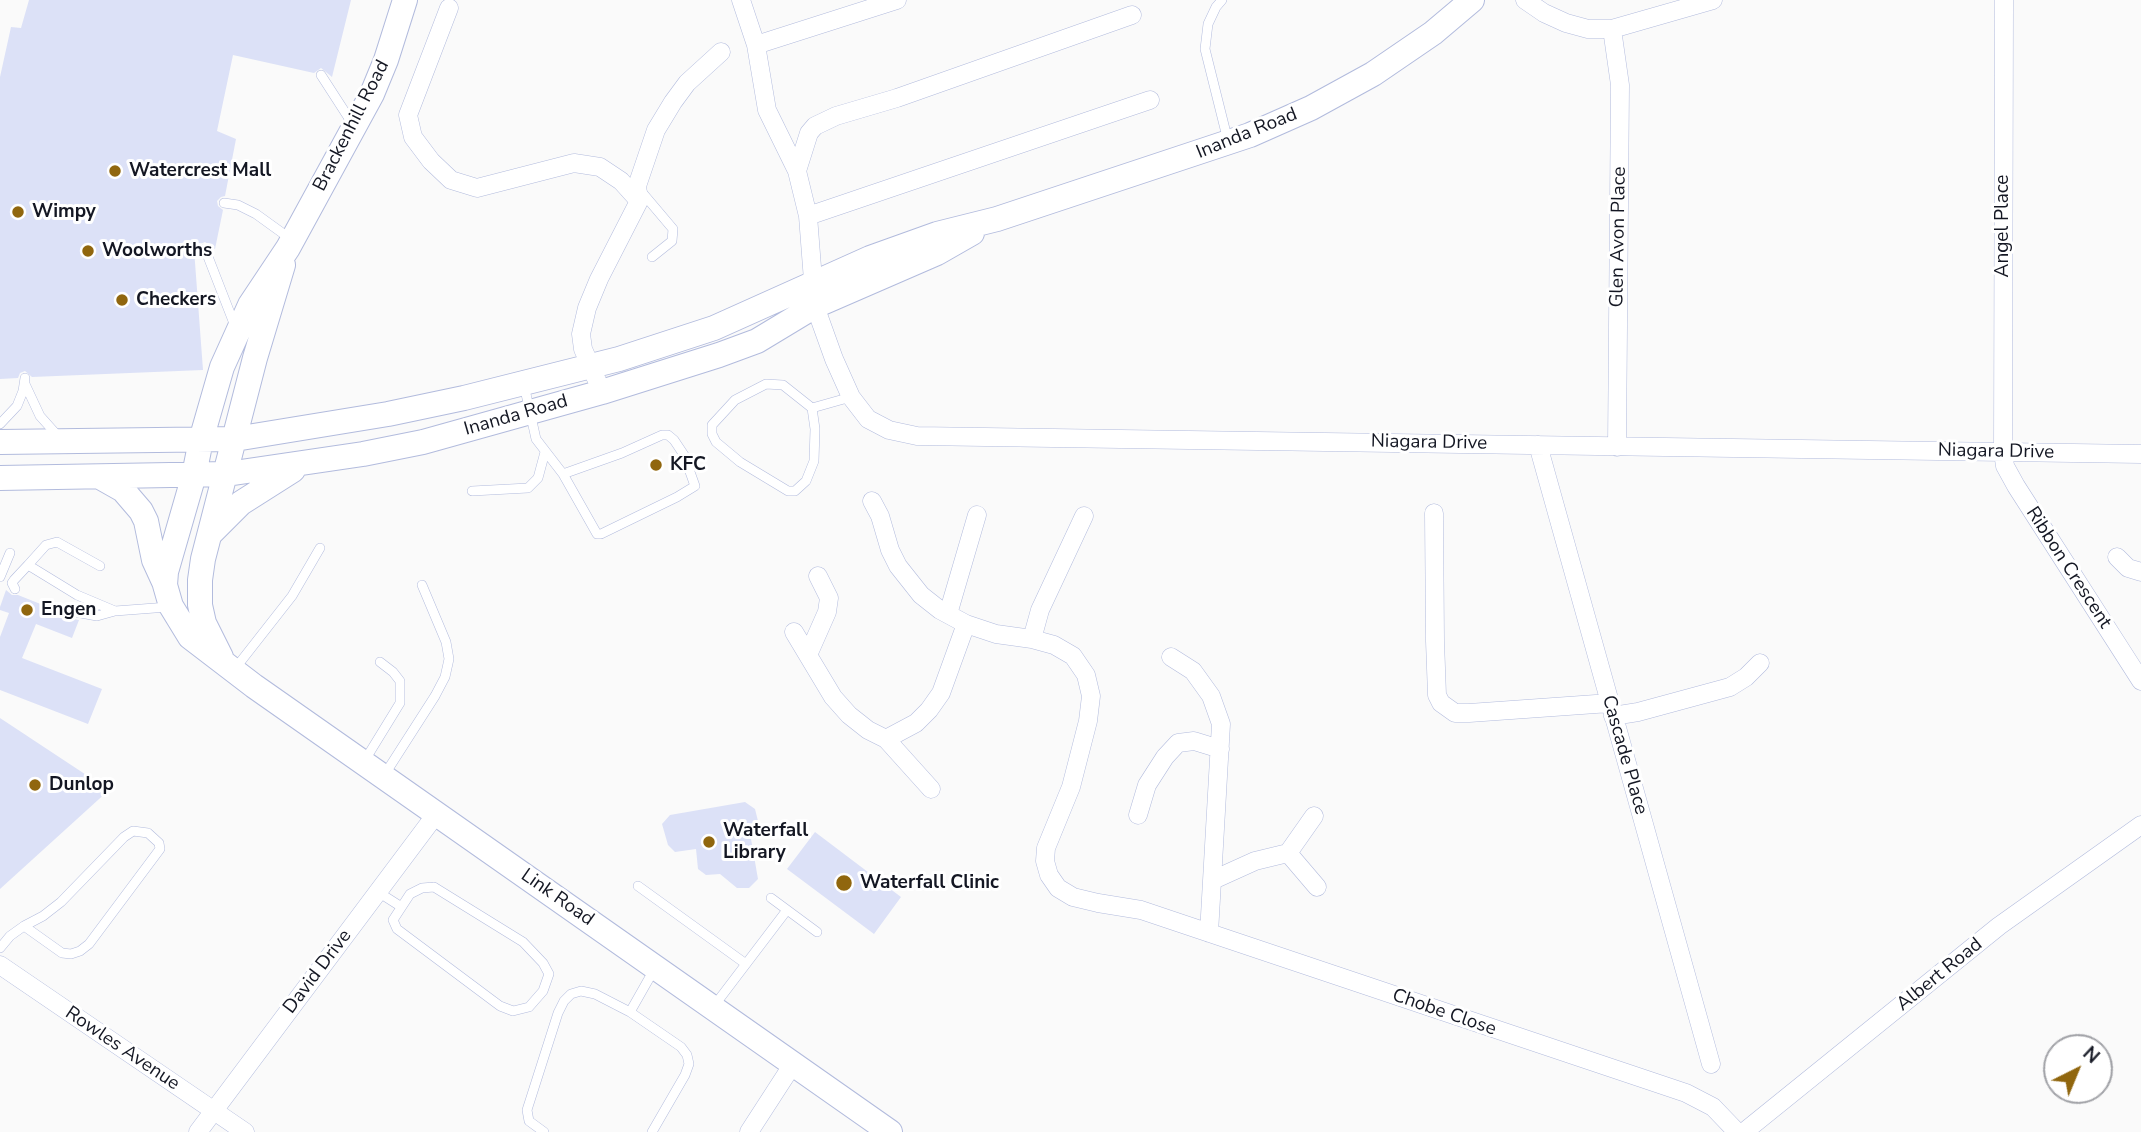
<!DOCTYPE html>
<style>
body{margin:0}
#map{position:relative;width:2141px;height:1132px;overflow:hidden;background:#fafafa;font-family:"Nunito Sans",sans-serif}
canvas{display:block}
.north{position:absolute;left:2043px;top:1034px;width:70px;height:70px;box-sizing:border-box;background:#fff;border:2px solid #a1a2a7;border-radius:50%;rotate:43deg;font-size:19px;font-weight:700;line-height:28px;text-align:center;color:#141723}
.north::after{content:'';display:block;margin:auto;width:24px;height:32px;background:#90660e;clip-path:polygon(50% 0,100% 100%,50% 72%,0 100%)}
</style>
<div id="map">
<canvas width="2141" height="1132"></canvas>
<div class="north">N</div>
</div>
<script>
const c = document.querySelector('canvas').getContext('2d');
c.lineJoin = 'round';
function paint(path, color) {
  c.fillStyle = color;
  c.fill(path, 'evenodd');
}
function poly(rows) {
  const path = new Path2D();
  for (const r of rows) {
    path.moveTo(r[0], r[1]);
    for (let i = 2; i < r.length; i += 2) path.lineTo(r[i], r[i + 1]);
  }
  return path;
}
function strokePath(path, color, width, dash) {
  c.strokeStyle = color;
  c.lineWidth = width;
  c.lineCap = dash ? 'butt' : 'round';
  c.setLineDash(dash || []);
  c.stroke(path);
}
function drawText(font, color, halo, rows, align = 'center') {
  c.font = font + ' "Nunito Sans",sans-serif';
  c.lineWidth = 6;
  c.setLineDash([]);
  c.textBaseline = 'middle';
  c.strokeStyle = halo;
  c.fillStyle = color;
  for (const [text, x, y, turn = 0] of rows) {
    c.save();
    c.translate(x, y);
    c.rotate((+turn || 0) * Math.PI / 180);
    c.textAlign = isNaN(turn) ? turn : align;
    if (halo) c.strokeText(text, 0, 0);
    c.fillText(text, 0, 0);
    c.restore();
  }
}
paint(poly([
 [29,0,351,0,332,77,321,68,314,73,233,55,217,131,236,139,225,196,221,197,217,201,218,206,223,210,215,249,205,242,200,244,198,249,194,249,203,370,32,377,25,371,20,373,18,378,0,379,0,77,11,27,21,28],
 [6,590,12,595,18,595,63,613,68,618,79,620,72,638,36,624,22,658,102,689,88,724,0,690,0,637,9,613,0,610,0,607],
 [0,718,109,790,0,889],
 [745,802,755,809,760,829,751,839,758,879,749,888,737,888,720,874,706,875,698,869,696,849,675,852,668,845,662,824,670,815],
 [815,832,901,897,874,934,787,869]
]), '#dce1f7');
const lane = poly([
 [1222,0,1216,7,1208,24,1205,49,1228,141],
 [321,75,352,123],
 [640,190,673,229,672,241,652,257],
 [224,203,238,205,256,214,292,240],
 [205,249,235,326],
 [25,384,40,416,57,435],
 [766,384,783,385,812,408,815,429,814,461,806,481,795,491,788,491,740,462,716,442,712,434,712,425,735,400,766,384],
 [524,385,536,439,563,474,597,534,601,534,677,497,695,486,684,455,674,440,668,435,662,435,622,453,563,474],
 [812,408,851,397],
 [0,424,17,406,23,391,25,378],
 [472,491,528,488,538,478,545,452],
 [28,565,46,545,57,542,100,566],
 [0,577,10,553],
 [15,589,12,583,14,580,28,565,77,595,115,611],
 [70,611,97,616,115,611,168,607],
 [234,670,292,596,320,548],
 [365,760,400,703,400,681,393,672,380,662],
 [385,774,435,696,445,677,449,659,446,642,422,585],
 [638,886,746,964],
 [434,887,523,942,543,963,549,974,543,991,529,1007,513,1011,500,1006,397,929,393,920,410,894,422,888,434,887],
 [378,892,400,906],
 [771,898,817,932],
 [0,948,10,936,24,926,43,916,61,902,124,837,133,831,148,833,159,843,160,849,89,944,80,951,71,954,62,953,24,926],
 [714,1006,787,910],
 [630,1012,655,968],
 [544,1132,529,1121,527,1110,558,1013,564,1001,571,994,581,991,595,994,630,1012,681,1047,687,1055,689,1064,685,1075,652,1132]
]);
const street = poly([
 [741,0,756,45,767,110,797,171,808,216,815,306,834,359,851,397,868,419,889,430,917,436,2141,454],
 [1525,0,1544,13,1566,23,1588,29,1612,29,1713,0],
 [2004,0,2003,452,2005,466,2016,486,2141,681],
 [449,8,408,115,413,137,431,161,451,180,477,188,574,163,600,167,621,181,639,201],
 [1612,29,1620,85,1617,447],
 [756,45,897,0],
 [797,171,809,133,815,126,836,116,897,98,1132,15],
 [808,216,1150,100],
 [602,392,583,349,581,334,587,308,599,279,639,201,637,186,656,130,673,102,687,83,721,52],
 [1538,445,1711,1064],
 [872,501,880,516,890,550,898,566,921,595,940,610,966,624,996,634,1032,639,1054,645,1073,656,1086,675,1091,696,1088,721,1071,787,1046,848,1045,861,1049,875,1058,888,1073,897,1098,903,1141,910,1686,1093,1713,1107,1737,1132],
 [1434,513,1435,641,1437,695,1441,703,1455,713,1469,713,1610,703],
 [2117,557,2128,568,2141,572],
 [948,614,977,515],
 [794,632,833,697,849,715,868,730,886,739,931,789],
 [1032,639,1040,610,1084,516],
 [808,655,827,612,829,598,818,576],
 [1171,657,1193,671,1211,696,1221,724,1209,933],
 [1613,716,1638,712,1730,687,1746,677,1760,663],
 [886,739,916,723,929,710,941,693,966,624],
 [1138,815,1147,785,1165,757,1178,743,1194,741,1220,749],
 [1314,816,1288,853,1317,887],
 [1213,880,1255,861,1288,853],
 [0,965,245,1132],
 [198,1132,437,813],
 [749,1132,793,1064],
 [1744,1132,1999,926,2141,825]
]);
const secondary = poly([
 [405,0,386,60,372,94,288,248,250,305,222,367,201,440,194,475,166,572,165,585,171,606,190,637,254,686,890,1132],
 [0,442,235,439,388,414,464,398,619,359,714,328,870,258,937,234,997,219,1250,135,1311,108,1373,74,1433,33,1472,0],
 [100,477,123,490,141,511,146,521,154,560,165,584],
 [0,478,227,474,363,454,423,442,602,392,719,355,757,341,815,306,937,253,972,233],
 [211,533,241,503,293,470],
 [221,657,204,623,200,605,200,580,203,559,255,358,283,265]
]);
strokePath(lane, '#b2bbdd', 10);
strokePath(street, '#b2bbdd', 19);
strokePath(secondary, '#b2bbdd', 26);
strokePath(lane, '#fff', 9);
strokePath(street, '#fff', 18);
strokePath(secondary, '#fff', 24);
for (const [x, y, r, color] of [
 [115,171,7,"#90660e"],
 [18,212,7,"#90660e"],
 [88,251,7,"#90660e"],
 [122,300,7,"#90660e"],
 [656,465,7,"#90660e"],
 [27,610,7,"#90660e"],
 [35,785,7,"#90660e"],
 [709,842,7,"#90660e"],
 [844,883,9,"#90660e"]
]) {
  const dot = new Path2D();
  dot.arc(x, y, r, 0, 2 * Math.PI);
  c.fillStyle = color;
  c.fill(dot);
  strokePath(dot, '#fff', 2.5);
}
drawText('19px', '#141723', '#fff', [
 ["Brackenhill Road",352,126,-63],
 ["Inanda Road",1247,134,-22],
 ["Angel Place",2003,226,-90],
 ["Glen Avon Place",1619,237,-89],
 ["Inanda Road",516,416,-16],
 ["Niagara Drive",1429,443,1],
 ["Niagara Drive",1996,452,1],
 ["Ribbon Crescent",2068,568,57],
 ["Cascade Place",1624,755,74],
 ["Link Road",557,898,35],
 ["David Drive",318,972,-53],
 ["Albert Road",1940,975,-39],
 ["Chobe Close",1444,1013,19],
 ["Rowles Avenue",122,1049,34]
]);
drawText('bold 19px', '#141723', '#fff', [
 ["Watercrest Mall",129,171],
 ["Wimpy",32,212],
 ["Woolworths",102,251],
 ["Checkers",136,300],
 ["KFC",670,465],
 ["Engen",41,610],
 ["Dunlop",49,785],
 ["Waterfall",723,831],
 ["Library",723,853],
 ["Waterfall Clinic",860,883]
], 'left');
</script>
